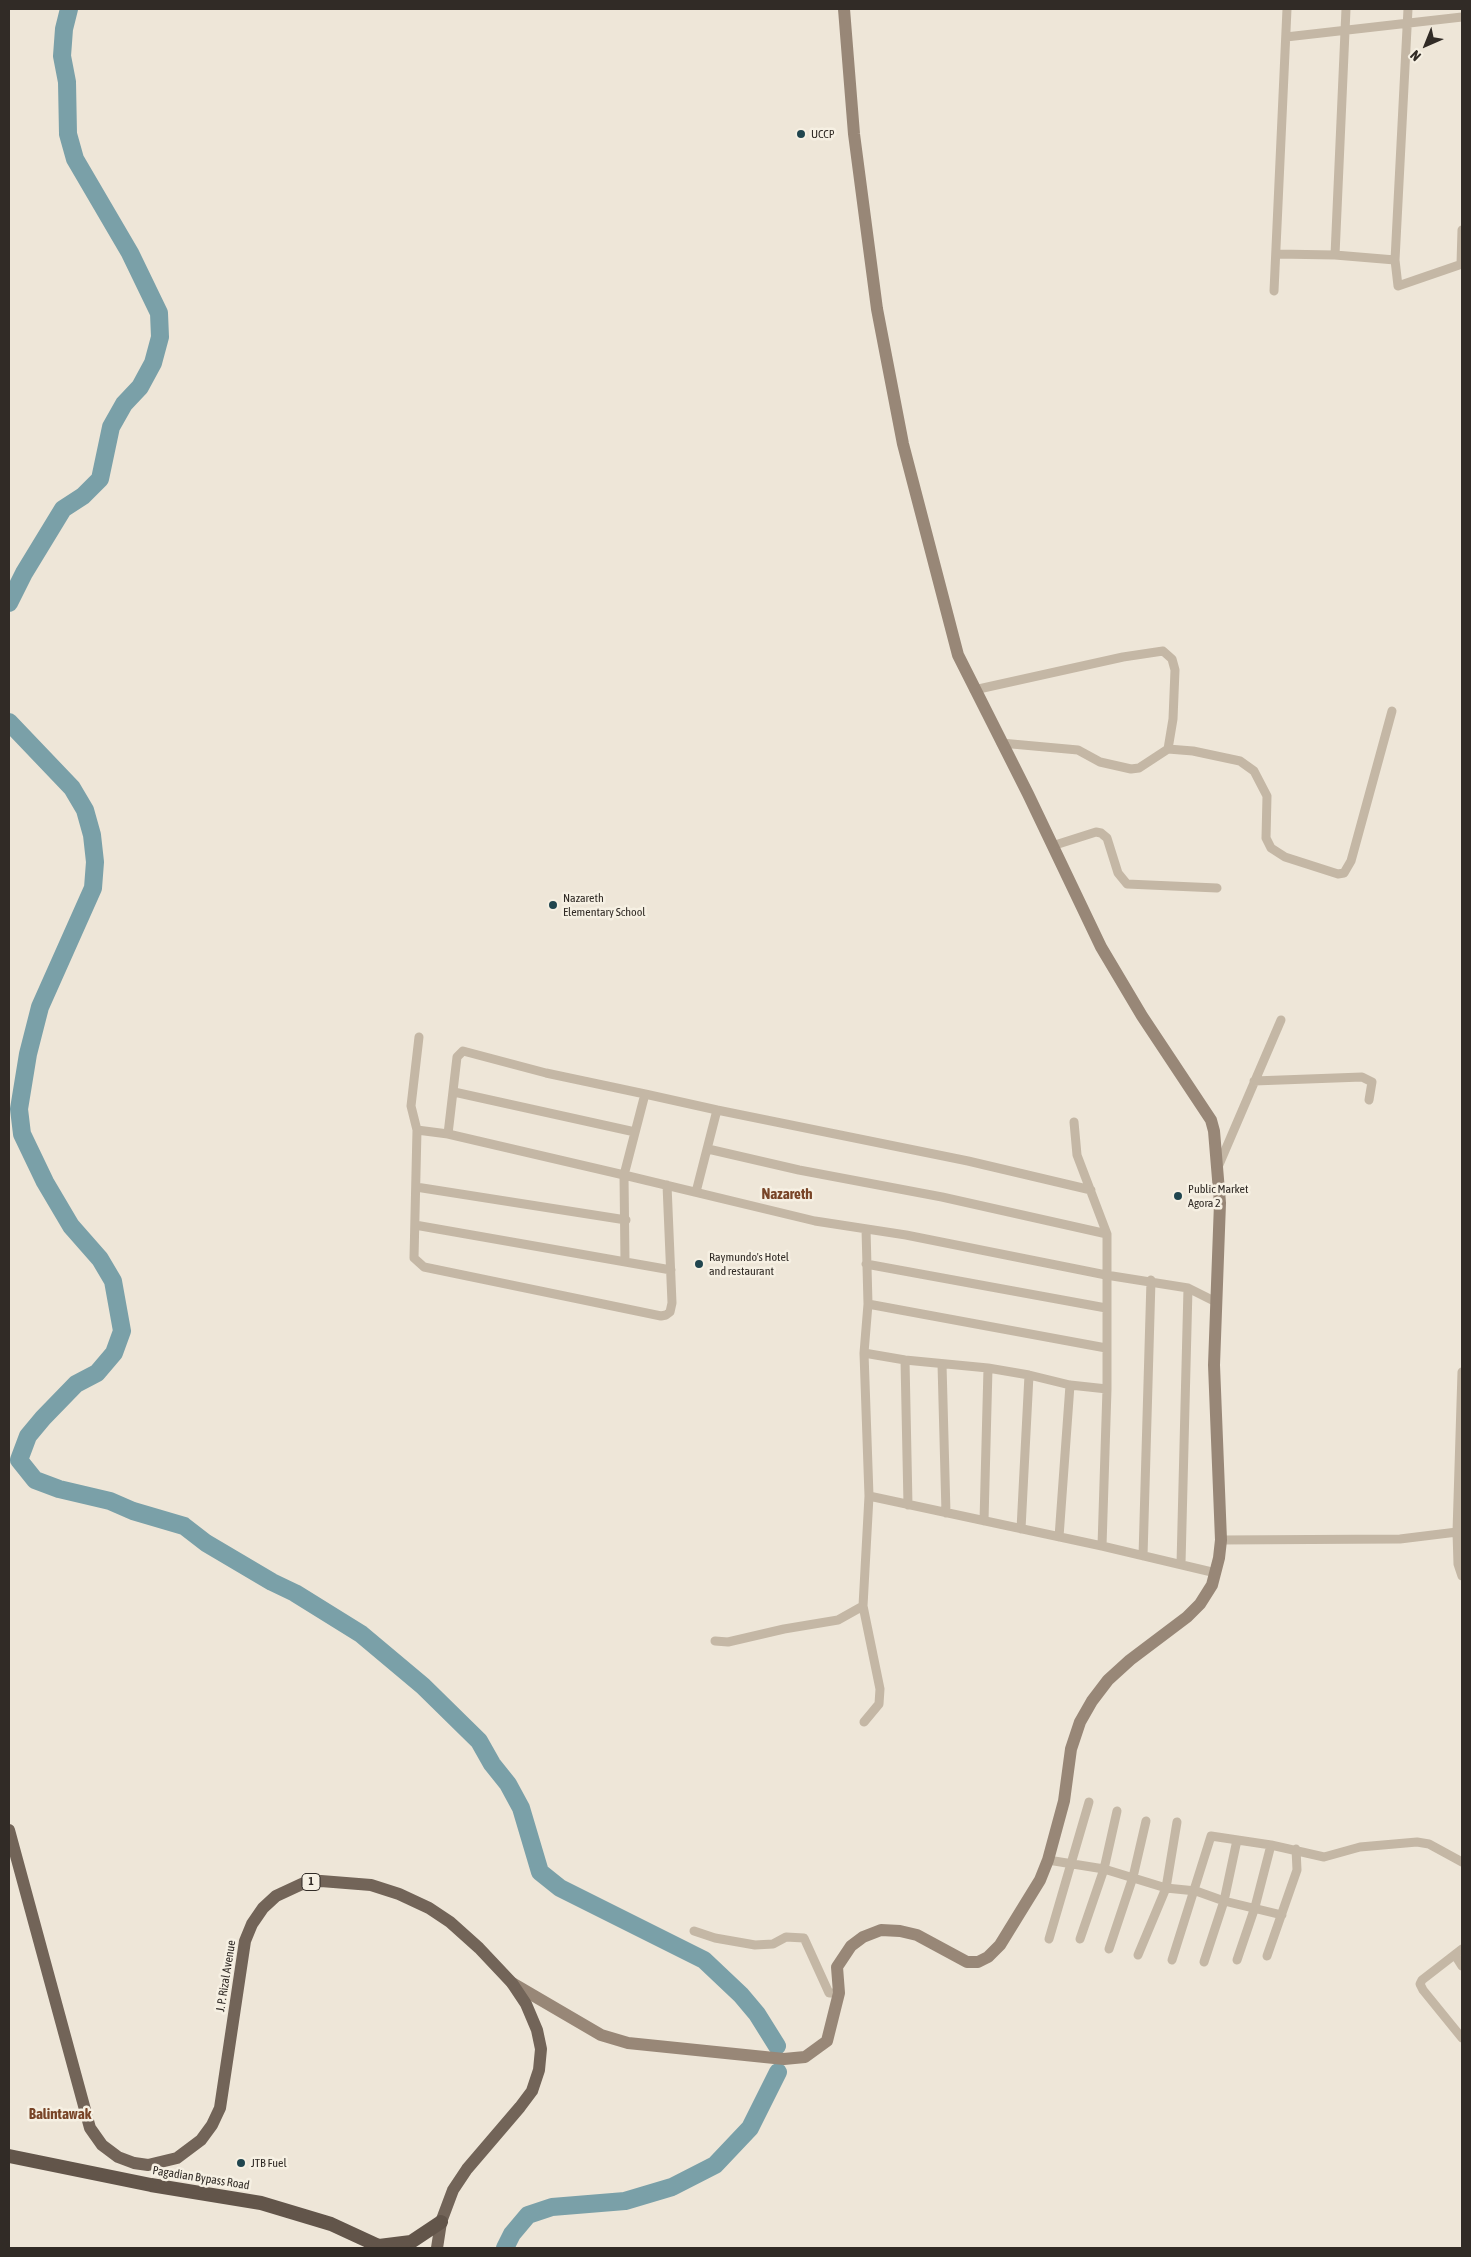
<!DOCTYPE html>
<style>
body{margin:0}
#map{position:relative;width:1471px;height:2257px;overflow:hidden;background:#eee6d8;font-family:"Asap Condensed",sans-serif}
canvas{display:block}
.frame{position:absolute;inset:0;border:10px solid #312b26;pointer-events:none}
.north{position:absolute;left:1401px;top:20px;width:50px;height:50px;-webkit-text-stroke:4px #f6f0e3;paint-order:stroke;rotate:224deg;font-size:14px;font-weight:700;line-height:20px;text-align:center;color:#312b26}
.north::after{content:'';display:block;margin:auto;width:18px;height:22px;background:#312b26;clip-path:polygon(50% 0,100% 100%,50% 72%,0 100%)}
</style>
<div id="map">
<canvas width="1471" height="2257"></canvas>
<div class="frame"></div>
<div class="north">N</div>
</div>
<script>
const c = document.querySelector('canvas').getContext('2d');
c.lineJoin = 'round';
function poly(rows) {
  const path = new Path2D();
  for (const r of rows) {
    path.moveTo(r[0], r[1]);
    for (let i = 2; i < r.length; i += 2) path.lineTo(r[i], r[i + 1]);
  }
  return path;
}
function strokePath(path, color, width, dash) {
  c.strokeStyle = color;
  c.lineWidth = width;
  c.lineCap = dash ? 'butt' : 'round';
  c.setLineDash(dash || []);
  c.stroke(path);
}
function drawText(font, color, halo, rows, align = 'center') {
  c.font = font + ' "Asap Condensed",sans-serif';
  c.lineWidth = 5;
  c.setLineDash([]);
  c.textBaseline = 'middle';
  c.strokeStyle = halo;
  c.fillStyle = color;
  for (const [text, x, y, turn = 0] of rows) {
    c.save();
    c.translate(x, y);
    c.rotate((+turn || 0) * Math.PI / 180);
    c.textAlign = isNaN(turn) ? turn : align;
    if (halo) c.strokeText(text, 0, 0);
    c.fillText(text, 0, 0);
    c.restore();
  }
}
strokePath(poly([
 [9,603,24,573,63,509,83,496,100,479,111,427,124,404,140,387,153,363,160,337,159,313,130,253,75,159,68,134,67,82,62,56,64,29,69,9],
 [9,722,72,788,85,810,92,835,95,862,93,888,40,1007,28,1054,19,1109,22,1134,45,1182,71,1226,100,1259,113,1281,122,1331,114,1353,97,1373,76,1384,43,1418,28,1436,19,1460,35,1480,59,1489,110,1501,133,1511,184,1526,206,1543,272,1582,295,1593,361,1634,423,1686,479,1741,492,1764,508,1784,521,1808,540,1872,560,1888,704,1960,741,1995,757,2014,777,2046],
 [505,2248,512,2234,528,2215,552,2207,625,2201,672,2187,715,2165,750,2128,778,2072]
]), '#7aa0a8', 18);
strokePath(poly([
 [1408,9,1395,260,1398,286,1462,264],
 [1286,37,1462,17],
 [1277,254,1335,255,1395,260],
 [1335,255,1346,9],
 [1461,264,1462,230],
 [1274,291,1287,9],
 [974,690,1123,657,1163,651,1172,659,1175,670,1173,719,1168,749],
 [1001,743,1078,750,1100,762,1131,769,1139,768,1168,749,1193,751,1240,761,1254,771,1267,796,1266,838,1271,848,1285,857,1338,874,1344,873,1351,861,1392,711],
 [1052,846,1096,832,1101,833,1107,838,1118,873,1127,884,1217,888],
 [1254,1081,1362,1077,1372,1082,1369,1100],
 [454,1092,635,1132],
 [1074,1122,1077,1155,1107,1234,1107,1389,1102,1546],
 [417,1130,411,1106,419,1037],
 [448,1134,457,1057,463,1051,546,1073,645,1094],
 [708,1149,799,1170,942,1197,1107,1234],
 [1218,1167,1281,1020],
 [667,1185,672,1303,670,1312,666,1315,661,1316,424,1267,414,1258,417,1130,448,1134,624,1175,815,1221,906,1235,1106,1275,1188,1288,1216,1302],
 [416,1187,626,1220],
 [696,1192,717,1110,968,1161,1091,1190],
 [415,1225,671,1270],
 [866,1229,868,1304,864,1353,869,1496,1102,1546,1216,1573],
 [625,1262,624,1175,645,1094,717,1110],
 [866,1264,1106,1308],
 [868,1304,1106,1348],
 [864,1353,905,1360,988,1368,1029,1375,1070,1385,1107,1389],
 [905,1360,908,1505],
 [942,1364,946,1513],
 [984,1521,988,1368],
 [1021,1529,1029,1375],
 [1457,1532,1462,1372],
 [1059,1537,1070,1385],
 [1221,1540,1400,1539,1457,1532,1458,1564,1462,1576],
 [1143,1556,1151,1280],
 [1181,1564,1188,1288],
 [863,1606,880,1689,879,1704,864,1722],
 [715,1641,728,1642,784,1629,838,1620,863,1606,869,1496],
 [1048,1860,1104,1869,1166,1888,1196,1891,1224,1901,1282,1915],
 [694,1931,715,1938,755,1945,773,1944,786,1937,804,1938,829,1993,839,1993],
 [1049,1939,1089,1802],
 [1080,1939,1104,1869,1117,1811],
 [1109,1949,1133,1877,1146,1821],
 [1462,1949,1422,1980,1420,1984,1423,1990,1462,2038],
 [1138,1955,1166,1888,1177,1822],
 [1455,1955,1462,1966],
 [1267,1956,1297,1870,1296,1849],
 [1172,1960,1211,1836,1271,1845,1324,1857,1360,1847,1417,1842,1429,1844,1462,1862],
 [1237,1960,1255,1907,1271,1845],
 [1204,1962,1224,1901,1237,1840]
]), '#c4b7a5', 9);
strokePath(poly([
 [512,1983,601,2035,628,2043,784,2059,805,2057,827,2041,839,1993,837,1967,851,1946,863,1937,881,1930,900,1931,917,1935,967,1962,978,1962,988,1957,1000,1945,1040,1880,1048,1860,1064,1801,1071,1749,1080,1722,1092,1701,1108,1680,1130,1660,1187,1617,1200,1604,1212,1585,1219,1558,1221,1540,1214,1365,1220,1203,1214,1131,1211,1120,1142,1016,1101,947,1028,794,958,655,903,444,877,309,854,134,844,9]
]), '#988777', 12);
strokePath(poly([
 [9,1830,90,2128,102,2145,118,2157,134,2163,148,2165,177,2158,201,2140,212,2125,220,2108,245,1941,252,1924,263,1908,276,1896,304,1883,321,1881,371,1885,399,1894,429,1908,450,1922,479,1948,512,1983,526,2004,537,2030,541,2049,539,2070,532,2091,520,2107,467,2169,453,2190,441,2222,437,2248]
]), '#726458', 12);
strokePath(poly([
 [9,2156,151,2185,261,2203,331,2224,383,2248],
 [379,2246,411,2242,441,2222]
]), '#62554a', 14);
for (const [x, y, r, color] of [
 [801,134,5,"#20454e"],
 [553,905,5,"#20454e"],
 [1178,1196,5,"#20454e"],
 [699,1264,5,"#20454e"],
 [241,2163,5,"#20454e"]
]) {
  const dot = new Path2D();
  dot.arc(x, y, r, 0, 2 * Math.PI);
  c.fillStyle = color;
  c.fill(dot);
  strokePath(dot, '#f6f0e3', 2);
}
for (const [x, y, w] of [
 [311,1882,18]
]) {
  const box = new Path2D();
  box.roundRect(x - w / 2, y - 8.5, w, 17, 4);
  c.fillStyle = '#f6f0e3';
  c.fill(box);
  strokePath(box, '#312b26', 1);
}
drawText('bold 11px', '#312b26', null, [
 ["1",311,1882]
]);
drawText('12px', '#312b26', '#f6f0e3', [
 ["UCCP",811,134],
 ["Nazareth",563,898],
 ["Elementary School",563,912],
 ["Public Market",1188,1189],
 ["Agora 2",1188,1203],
 ["Raymundo's Hotel",709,1257],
 ["and restaurant",709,1271],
 ["JTB Fuel",251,2163]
], 'left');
drawText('12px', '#312b26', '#f6f0e3', [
 ["J. P. Rizal Avenue",226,1976,-81],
 ["Pagadian Bypass Road",201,2178,9]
]);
drawText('bold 15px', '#784427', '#f6f0e3', [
 ["Nazareth",787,1194],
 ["Balintawak",60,2114]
]);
</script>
